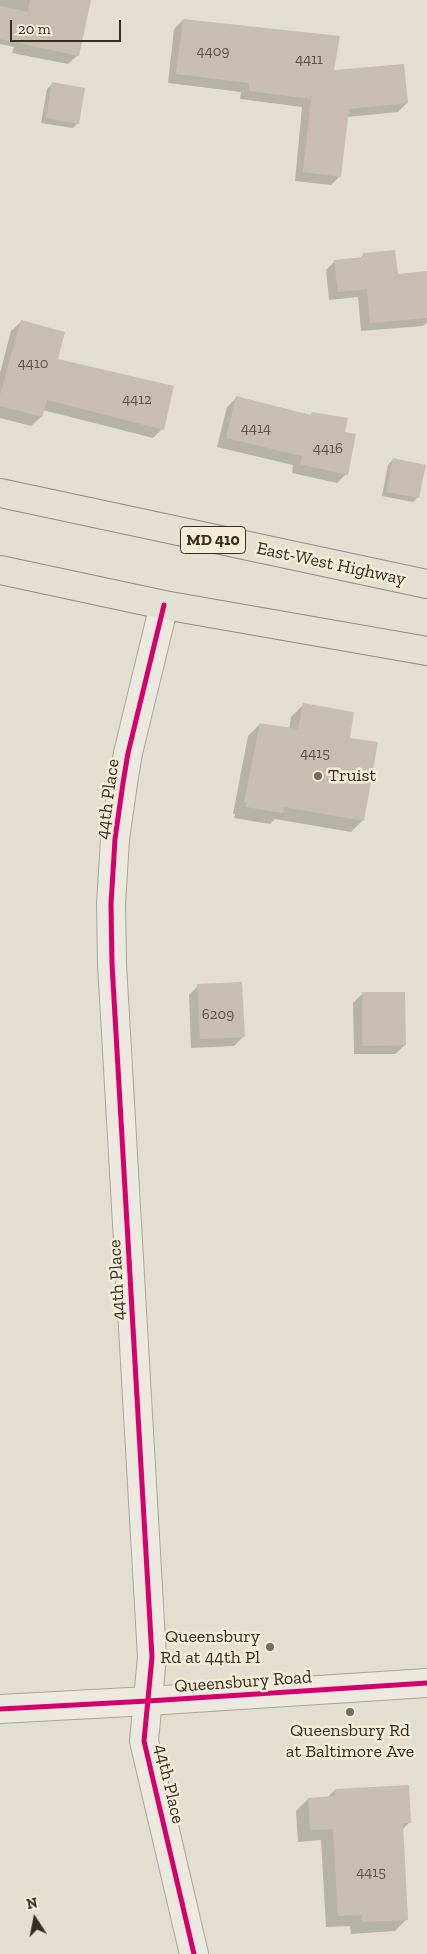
<!DOCTYPE html>
<style>
body{margin:0}
#map{position:relative;width:427px;height:1954px;overflow:hidden;background:#e3dfd0;font-family:"Zilla Slab",serif}
canvas{display:block}
.north{position:absolute;left:10px;top:1894px;width:50px;height:50px;-webkit-text-stroke:4px #f3edd7;paint-order:stroke;rotate:349deg;font-size:14px;font-weight:700;line-height:20px;text-align:center;color:#372d21}
.north::after{content:'';display:block;margin:auto;width:18px;height:22px;background:#372d21;clip-path:polygon(50% 0,100% 100%,50% 72%,0 100%)}
.scale{position:absolute;left:10px;top:20px;width:111px;height:22px;box-sizing:border-box;border:2px solid #372d21;border-top:0;padding-left:6px;font-size:15px;line-height:18px;white-space:nowrap;color:#372d21;-webkit-text-stroke:4px #f3edd7;paint-order:stroke}
</style>
<div id="map">
<canvas width="427" height="1954"></canvas>
<div class="north">N</div>
<div class="scale">20 m</div>
</div>
<script>
const c = document.querySelector('canvas').getContext('2d');
c.lineJoin = 'round';
function paint(path, color) {
  c.fillStyle = color;
  c.fill(path, 'evenodd');
}
function poly(rows) {
  const path = new Path2D();
  for (const r of rows) {
    path.moveTo(r[0], r[1]);
    for (let i = 2; i < r.length; i += 2) path.lineTo(r[i], r[i + 1]);
  }
  return path;
}
function strokePath(path, color, width, dash) {
  c.strokeStyle = color;
  c.lineWidth = width;
  c.lineCap = dash ? 'butt' : 'round';
  c.setLineDash(dash || []);
  c.stroke(path);
}
function drawText(font, color, halo, rows, align = 'center') {
  c.font = font + ' "Zilla Slab",serif';
  c.lineWidth = 5;
  c.setLineDash([]);
  c.textBaseline = 'middle';
  c.strokeStyle = halo;
  c.fillStyle = color;
  for (const [text, x, y, turn = 0] of rows) {
    c.save();
    c.translate(x, y);
    c.rotate((+turn || 0) * Math.PI / 180);
    c.textAlign = isNaN(turn) ? turn : align;
    if (halo) c.strokeText(text, 0, 0);
    c.fillText(text, 0, 0);
    c.restore();
  }
}
paint(poly([
 [0,0,85,0,78,55,68,64,12,53,14,47,0,44],
 [183,20,332,72,407,103,398,112,347,117,340,176,331,185,295,181,302,107,240,99,241,92,168,83,174,29],
 [52,84,78,123,73,128,41,123,47,89],
 [364,254,396,275,427,272,427,322,423,326,361,331,358,297,329,300,326,270,335,261,359,259],
 [21,322,56,360,162,429,153,438,43,410,41,417,31,426,0,418,0,373,11,331],
 [237,397,309,416,312,413,344,433,346,474,337,483,292,473,293,465,217,447,227,407],
 [393,459,418,497,413,502,382,496,388,465],
 [303,705,349,739,363,820,351,832,275,819,270,824,234,818,235,814,233,814,248,736,260,724,289,729,291,717],
 [198,986,244,1036,234,1046,191,1048,189,995],
 [363,993,405,1045,395,1054,354,1054,353,1003],
 [335,1790,410,1822,402,1830,407,1919,395,1931,351,1934,350,1926,326,1927,321,1840,298,1842,296,1811,308,1799,327,1798]
]), '#0003');
paint(poly([
 [30,0,91,0,79,56,0,39,0,6,28,12],
 [183,19,340,36,334,70,404,64,408,103,349,109,341,177,303,172,311,99,249,91,249,83,176,74],
 [52,82,85,88,79,124,46,118],
 [395,250,398,274,427,271,427,318,370,323,367,289,338,292,334,260,363,257,363,253],
 [21,320,65,332,58,359,174,386,164,430,47,400,42,417,0,406,0,395],
 [236,396,311,415,312,412,348,418,345,432,356,434,348,475,300,464,302,456,226,438],
 [393,458,426,465,419,498,386,492],
 [303,703,354,712,350,738,378,742,364,821,284,807,283,813,246,807,246,803,244,802,260,723,298,729],
 [242,982,245,1037,200,1039,197,984],
 [362,992,405,992,406,1045,362,1046],
 [409,1785,411,1823,403,1823,408,1920,362,1922,362,1915,338,1916,333,1829,310,1830,308,1798,335,1796,335,1789]
]), '#c7beb1');
const minor = poly([
 [164,605,128,753,123,783,115,839,111,904,112,964,152,1657,144,1741,194,1954]
]);
const tertiary = poly([
 [0,1709,148,1701,427,1683]
]);
const primary = poly([
 [0,493,427,584],
 [0,570,164,605,427,651]
]);
strokePath(minor, '#a9a499', 30);
strokePath(tertiary, '#a9a499', 30);
strokePath(primary, '#8e897f', 30);
strokePath(minor, '#ece9e1', 28);
strokePath(tertiary, '#ece9e1', 28);
strokePath(primary, '#e3dfd3', 28);
strokePath(poly([
 [164,605,128,753,123,783,115,839,111,904,112,964,152,1657,144,1741,194,1954],
 [0,1709,148,1701,427,1683]
]), '#d6006c', 5);
for (const [x, y, r, color] of [
 [318,776,5,"#736b5e"],
 [270,1647,5,"#736b5e"],
 [350,1712,5,"#736b5e"]
]) {
  const dot = new Path2D();
  dot.arc(x, y, r, 0, 2 * Math.PI);
  c.fillStyle = color;
  c.fill(dot);
  strokePath(dot, '#f3edd7', 2);
}
drawText('15px', '#5b5145', null, [
 ["4409",213,52],
 ["4411",309,60],
 ["4410",33,364],
 ["4412",137,400],
 ["4414",256,429],
 ["4416",328,449],
 ["4415",315,754],
 ["6209",218,1015],
 ["4415",371,1873]
]);
for (const [x, y, w] of [
 [213,540,65]
]) {
  const box = new Path2D();
  box.roundRect(x - w / 2, y - 13.5, w, 27, 4);
  c.fillStyle = '#f3edd7';
  c.fill(box);
  strokePath(box, '#372d21', 1);
}
drawText('bold 16px', '#372d21', null, [
 ["MD 410",213,540]
]);
drawText('18px', '#372d21', '#f3edd7', [
 ["East-West Highway",331,564,12],
 ["44th Place",108,799,-82],
 ["44th Place",117,1280,-93],
 ["Queensbury Road",243,1682,-4],
 ["44th Place",169,1784,77]
]);
drawText('18px', '#372d21', '#f3edd7', [
 ["Truist",328,776],
 ["Queensbury",260,1637,"right"],
 ["Rd at 44th Pl",260,1658,"right"],
 ["Queensbury Rd",350,1731,"center"],
 ["at Baltimore Ave",350,1752,"center"]
], 'left');
</script>
